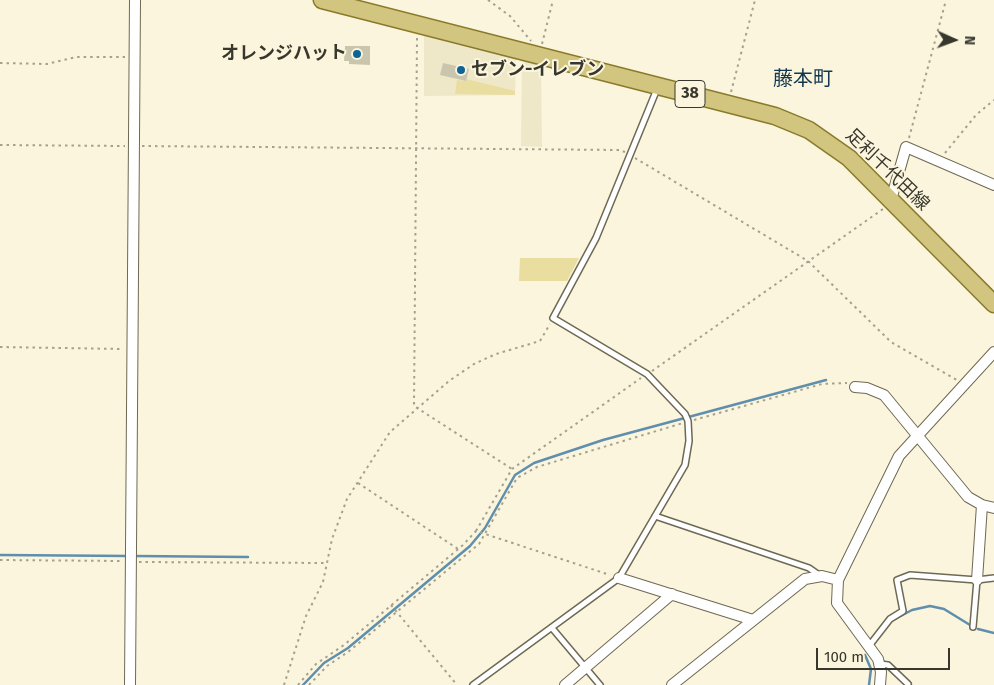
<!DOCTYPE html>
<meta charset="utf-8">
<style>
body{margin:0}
#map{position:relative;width:994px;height:685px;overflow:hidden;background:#faf5dc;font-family:"Fira Sans",sans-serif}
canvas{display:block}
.north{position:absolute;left:929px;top:15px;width:50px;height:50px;-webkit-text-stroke:4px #faf5dc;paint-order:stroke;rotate:92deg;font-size:14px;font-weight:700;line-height:20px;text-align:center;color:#38372d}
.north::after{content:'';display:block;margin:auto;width:18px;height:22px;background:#38372d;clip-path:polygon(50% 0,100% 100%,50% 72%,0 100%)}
.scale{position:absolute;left:816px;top:648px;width:134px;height:22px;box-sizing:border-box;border:2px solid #38372d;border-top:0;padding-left:6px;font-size:15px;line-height:18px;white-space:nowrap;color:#38372d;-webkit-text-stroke:4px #faf5dc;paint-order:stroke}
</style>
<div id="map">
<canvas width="994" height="685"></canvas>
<div class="north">N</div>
<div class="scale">100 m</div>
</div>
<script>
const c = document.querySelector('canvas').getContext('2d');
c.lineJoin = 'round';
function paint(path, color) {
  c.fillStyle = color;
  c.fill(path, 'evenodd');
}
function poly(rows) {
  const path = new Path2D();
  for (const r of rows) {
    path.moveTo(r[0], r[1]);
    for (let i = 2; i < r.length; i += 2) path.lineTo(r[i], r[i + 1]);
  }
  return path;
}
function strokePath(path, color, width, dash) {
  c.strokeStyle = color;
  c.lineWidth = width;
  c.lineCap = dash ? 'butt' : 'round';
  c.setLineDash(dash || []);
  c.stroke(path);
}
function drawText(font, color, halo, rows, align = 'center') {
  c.font = font + ' "Fira Sans","Noto Sans JP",sans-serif';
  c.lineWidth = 4;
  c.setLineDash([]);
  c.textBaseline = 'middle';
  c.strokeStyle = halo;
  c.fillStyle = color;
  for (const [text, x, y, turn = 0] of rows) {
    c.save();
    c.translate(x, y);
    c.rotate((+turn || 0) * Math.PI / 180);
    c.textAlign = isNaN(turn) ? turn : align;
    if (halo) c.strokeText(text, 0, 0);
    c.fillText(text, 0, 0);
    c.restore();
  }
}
paint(poly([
 [424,33,514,56,516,58,515,95,424,96],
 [522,58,541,64,542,147,521,146]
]), '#eee8c9');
paint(poly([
 [466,79,515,91,515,95,455,94,457,80,465,81],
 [520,258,579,258,567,281,519,281]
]), '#e9dda0');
strokePath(poly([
 [0,555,129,556],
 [134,556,248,557],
 [895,619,912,610,930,606,944,609,970,625],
 [978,629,994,633],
 [865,655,871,669,869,685],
 [303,685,324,663,348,648,470,546,485,528,515,475,534,463,603,440,826,380]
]), '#608ead', 2.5);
paint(poly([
 [345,46,370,46,370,65,349,64,349,61,344,61],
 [443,63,469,69,466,81,440,75]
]), '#cac6ae');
const service = poly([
 [655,516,809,568,819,575],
 [973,627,977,580],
 [552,628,600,685],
 [869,646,890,619,903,611,897,580,910,575,977,580,994,578],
 [880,664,888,665,908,684],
 [473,685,619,578,685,465,689,441,688,421,685,414,647,374,553,318,596,238,657,89]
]);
const minor = poly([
 [891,200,906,147,994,185],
 [855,387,867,388,884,395,968,497,982,505,994,508],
 [619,578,753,620],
 [977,580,982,505],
 [130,685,135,0],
 [565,685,672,594],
 [672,685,805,579,822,576,838,580],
 [880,685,881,672,878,659,837,603,838,580,899,456,994,352]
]);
const primary = poly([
 [322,0,775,116,809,130,849,158,994,304]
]);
strokePath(service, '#6e6954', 8);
strokePath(minor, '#6e6954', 12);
strokePath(primary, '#897a2a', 19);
strokePath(poly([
 [488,0,510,16,531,41],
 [417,38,414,406,512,469],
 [542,44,553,0],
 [0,63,47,64,76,57,125,57],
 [731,92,755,0],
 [909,138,946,0],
 [0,145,125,146],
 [142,146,619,150,625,152],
 [945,153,976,115,994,100],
 [635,158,808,261,891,342,957,380],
 [0,347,123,349],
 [652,371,883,209],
 [694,420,822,384,847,383],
 [358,483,458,549],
 [476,531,512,469,641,378],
 [0,560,121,561],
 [139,562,326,563],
 [391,605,457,685],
 [284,685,306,616,323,582,332,539,347,499,390,432,449,381,474,364,496,354,540,341,550,324],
 [298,685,316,664,344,645,463,545,476,531,610,575],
 [309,685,327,666,348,652,479,544,517,478,537,467,683,423]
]), '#a4a18e', 2, [2.5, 4]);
strokePath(service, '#fff', 5);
strokePath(minor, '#fff', 10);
strokePath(primary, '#d2c57f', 16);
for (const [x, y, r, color] of [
 [357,54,5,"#0c6596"],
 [461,70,5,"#0c6596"]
]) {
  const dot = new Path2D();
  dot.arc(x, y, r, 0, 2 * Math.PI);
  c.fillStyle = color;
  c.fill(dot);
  strokePath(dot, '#faf5dc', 2);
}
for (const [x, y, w] of [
 [690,94,30]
]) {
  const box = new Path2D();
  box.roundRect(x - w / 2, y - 13.5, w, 27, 4);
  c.fillStyle = '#faf5dc';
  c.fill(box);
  strokePath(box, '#38372d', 1);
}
drawText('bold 16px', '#38372d', null, [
 ["38",690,94]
]);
drawText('bold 18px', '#38372d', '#faf5dc', [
 ["オレンジハット",347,54],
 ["セブン-イレブン",471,70,"left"]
], 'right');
drawText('18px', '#38372d', '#faf5dc', [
 ["足利千代田線",887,170,44]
]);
drawText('20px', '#11364e', '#faf5dc', [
 ["藤本町",803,79]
]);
</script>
